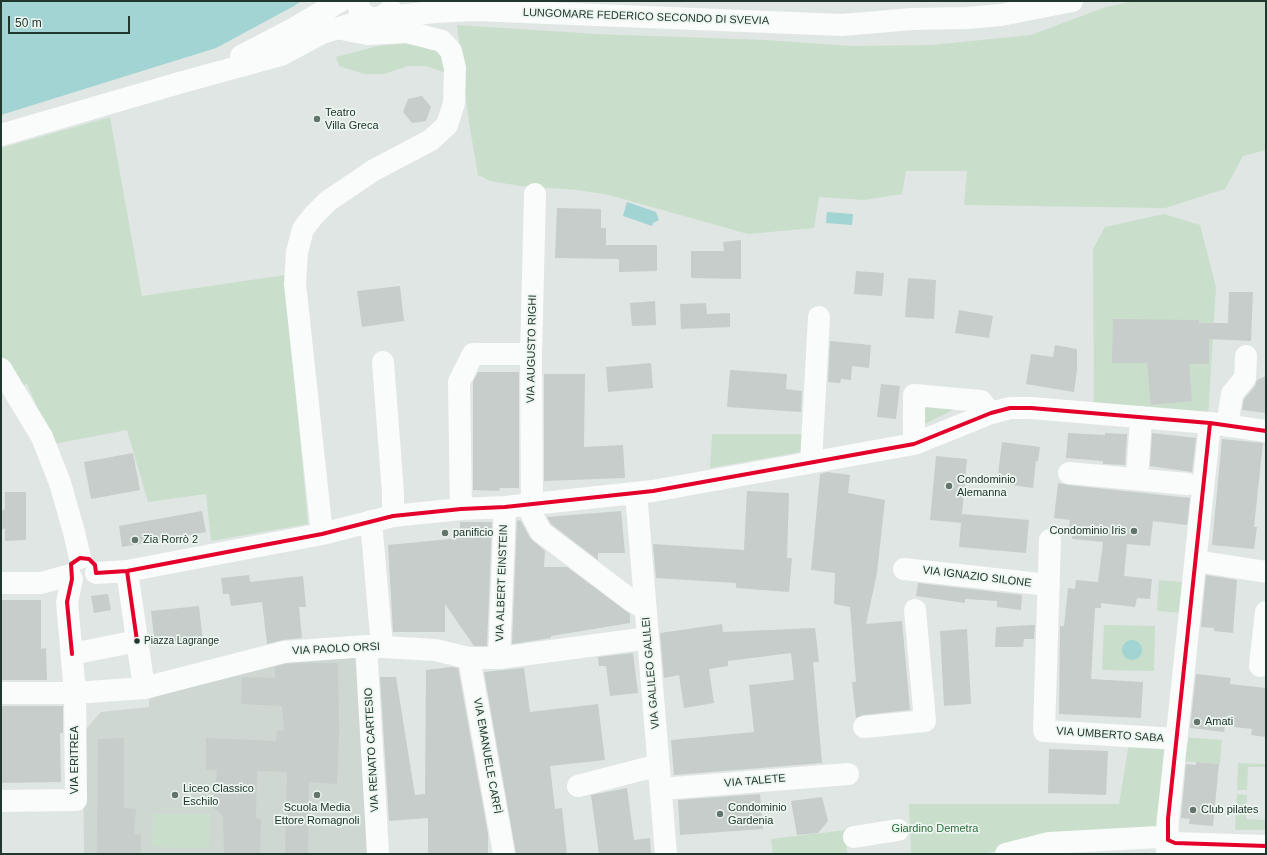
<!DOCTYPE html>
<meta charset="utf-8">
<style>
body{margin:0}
#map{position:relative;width:1267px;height:855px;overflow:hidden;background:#e0e6e3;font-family:Helvetica,sans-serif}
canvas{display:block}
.frame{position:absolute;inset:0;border:2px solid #20372d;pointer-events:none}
.scale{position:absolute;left:8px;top:16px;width:122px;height:18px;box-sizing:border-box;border:2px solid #20372d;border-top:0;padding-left:5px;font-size:12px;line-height:14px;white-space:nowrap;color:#20372d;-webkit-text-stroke:3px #edf6f0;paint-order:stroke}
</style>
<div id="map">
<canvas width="1267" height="855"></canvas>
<div class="frame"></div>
<div class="scale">50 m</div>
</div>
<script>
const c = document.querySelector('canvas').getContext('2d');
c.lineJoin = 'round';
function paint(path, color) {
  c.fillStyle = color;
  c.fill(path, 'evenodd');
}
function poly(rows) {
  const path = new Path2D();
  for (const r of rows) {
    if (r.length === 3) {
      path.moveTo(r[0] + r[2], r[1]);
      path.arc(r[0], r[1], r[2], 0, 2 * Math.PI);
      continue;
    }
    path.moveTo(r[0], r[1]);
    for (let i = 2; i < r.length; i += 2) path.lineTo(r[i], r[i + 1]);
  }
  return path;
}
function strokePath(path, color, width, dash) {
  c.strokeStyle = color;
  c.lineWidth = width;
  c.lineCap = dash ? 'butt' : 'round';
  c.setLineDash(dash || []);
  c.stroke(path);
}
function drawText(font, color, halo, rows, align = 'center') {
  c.font = font + ' Helvetica,sans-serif';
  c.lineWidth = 3.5;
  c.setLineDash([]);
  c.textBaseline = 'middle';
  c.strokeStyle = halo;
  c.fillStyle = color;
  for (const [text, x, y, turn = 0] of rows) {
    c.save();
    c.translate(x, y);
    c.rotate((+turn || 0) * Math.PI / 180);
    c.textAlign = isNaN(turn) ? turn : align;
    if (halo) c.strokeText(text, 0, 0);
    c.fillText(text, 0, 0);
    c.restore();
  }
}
paint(poly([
 [363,657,371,854,84,854,83,732,101,712,149,707,149,699,280,658]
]), '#ced7d2');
paint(poly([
 [1133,1,1266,1,1266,150,1243,156,1225,189,1165,208,964,205,967,171,906,171,902,194,864,200,819,197,814,228,748,234,609,195,577,190,520,186,490,181,478,175,469,123,457,25,596,34,765,40,852,46,932,45,1031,35,1106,7],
 [407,43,439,48,449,70,443,72,426,66,408,66,384,74,364,74,339,66,336,57,378,46],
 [110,117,142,296,285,275,308,524,211,541,206,494,148,502,127,430,53,444,27,384,1,391,1,148],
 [1164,214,1200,225,1216,287,1208,418,1094,408,1093,249,1105,227],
 [923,405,959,407,921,426],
 [712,434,806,434,806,451,710,468],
 [1159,580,1183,582,1181,613,1157,611],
 [1104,625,1155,626,1154,671,1102,670],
 [1183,737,1222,740,1220,764,1181,761],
 [1129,743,1167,744,1155,828,1024,845,983,854,911,854,909,804,1119,804],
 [1238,763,1266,764,1266,767,1248,767,1247,790,1237,790],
 [1237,794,1247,795,1246,819,1266,820,1266,830,1235,830],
 [153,814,210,814,209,848,152,847],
 [846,830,847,854,773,854,771,839]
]), '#c9dfcc');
paint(poly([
 [1,1,301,1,294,6,216,48,1,115],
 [627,202,656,212,659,220,653,223,652,226,623,216],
 [827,212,853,214,852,225,826,223],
 [1132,650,10]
]), '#a1d4d3');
paint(poly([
 [422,96,431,107,426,121,412,123,403,112,408,99],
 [557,208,601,209,601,228,606,228,606,245,657,245,657,271,619,272,619,259,555,258],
 [741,240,741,279,691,278,691,251,724,251,723,242],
 [856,271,884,273,882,296,854,294],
 [908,278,936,280,934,319,905,317],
 [400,286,404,321,362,327,357,291],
 [1229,292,1253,292,1251,341,1209,339,1209,364,1189,364,1192,401,1151,405,1147,363,1112,363,1113,319,1199,320,1199,323,1228,323],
 [655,301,656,325,632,326,630,303],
 [706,303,707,314,730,313,730,327,681,329,680,304],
 [959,310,993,316,989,338,955,333],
 [830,341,871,345,869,368,852,366,851,380,841,379,840,383,828,382],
 [1055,345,1077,349,1077,370,1074,392,1026,384,1031,354,1053,357],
 [651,363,653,388,608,392,606,367],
 [730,370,787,374,786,389,802,391,801,412,727,407],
 [478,372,519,372,519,488,500,488,499,491,473,490,473,382],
 [544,374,585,374,584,447,623,445,625,478,544,481],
 [1266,376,1266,413,1242,410,1244,399,1255,386,1257,380],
 [881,384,900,386,896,419,877,417],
 [1068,433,1105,435,1105,433,1127,434,1125,465,1103,464,1103,461,1066,458],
 [1152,433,1196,438,1192,472,1150,466],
 [1222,439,1263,443,1254,527,1257,527,1254,549,1212,545],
 [1002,442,1040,447,1038,461,1036,461,1033,488,997,483],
 [133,453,140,490,91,499,84,462],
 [936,456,967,459,962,514,1029,520,1026,553,959,547,961,523,930,520],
 [827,472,850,475,848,493,885,500,877,573,866,624,902,621,910,710,863,715,856,718,852,682,856,682,850,607,834,604,835,573,811,570,820,474],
 [1058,483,1068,485,1190,498,1187,525,1153,521,1150,546,1127,544,1124,576,1152,579,1150,599,1137,598,1135,607,1101,603,1101,608,1095,608,1091,679,1143,682,1141,718,1059,714,1060,626,1064,626,1068,588,1075,589,1076,580,1098,582,1103,542,1072,539,1073,532,1068,532,1070,520,1054,518],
 [747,491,789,493,787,558,792,558,789,592,736,588,736,583,656,578,653,544,744,550],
 [5,492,26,492,26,540,5,541,5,528,1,530,1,511,5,509],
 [202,511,206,532,122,547,119,526],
 [621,511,625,553,598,553,598,560,551,524,547,517],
 [517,520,521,521,530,538,545,551,544,567,567,567,630,614,630,623,551,636,551,638,512,644],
 [460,522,492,522,487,646,474,646,445,604,445,632,393,632,388,545,460,538],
 [249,575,250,582,303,576,306,607,299,607,302,638,283,640,267,644,262,602,231,606,229,594,223,594,221,578],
 [1206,575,1237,580,1233,633,1214,631,1214,628,1201,627],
 [918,583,1022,595,1021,610,997,607,997,601,965,599,965,603,916,596],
 [108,594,111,610,94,613,91,596],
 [1,600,41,600,41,649,46,648,47,680,1,680],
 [199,606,203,641,155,646,151,611],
 [722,624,723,632,815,628,819,662,813,662,822,763,674,775,671,740,754,732,749,685,794,680,791,653,728,661,728,666,709,669,714,703,684,708,679,675,664,678,660,633],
 [1032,625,1035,625,1034,639,1024,639,1023,647,995,647,996,627],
 [967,629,971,704,944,706,940,631],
 [633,653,638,693,610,696,606,666,599,666,598,657],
 [310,663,338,663,339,735,337,784,309,782,308,854,285,854,287,772,257,771,256,818,261,819,260,854,224,854,223,816,213,807,217,770,206,770,206,738,276,741,277,731,284,731,282,706,241,704,242,677,275,678,275,667,286,664],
 [451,667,458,668,488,834,488,854,428,854,428,818,389,821,380,677,396,677,415,795,425,794,426,670],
 [524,668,530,712,598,704,605,760,550,766,555,809,562,808,567,854,516,854,484,672],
 [1196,674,1231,678,1230,684,1266,688,1266,737,1251,735,1252,729,1225,726,1224,732,1190,728],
 [1,706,63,706,63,733,60,733,61,782,1,783],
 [124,738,124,808,136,809,134,835,141,834,141,854,97,854,98,739],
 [1049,749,1108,751,1106,795,1048,793],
 [1196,762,1219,764,1213,826,1189,824,1190,819,1181,818,1186,764,1196,765],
 [627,788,634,840,650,838,651,854,599,854,591,795],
 [760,794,763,829,680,835,678,800],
 [822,797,828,821,818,833,797,835,791,801]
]), '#c7cdca');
strokePath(poly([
 [357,1,360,11,369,18,380,18,391,10],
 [380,18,435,12,475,10,842,25,912,19,967,18,1001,15,1072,1],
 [241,56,295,28,340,1],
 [1,135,179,83,281,55,322,33,352,24],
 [535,194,531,354,532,515,541,532,632,601,645,609],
 [383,362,393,493,393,516],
 [1,369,42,437,60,483,74,532,80,558],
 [1227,426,1232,394,1245,378,1246,356],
 [914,444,914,395,981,401,991,413],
 [811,462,819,317],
 [1069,473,1187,484],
 [1137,479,1141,417],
 [636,493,666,854],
 [461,509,459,382,473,354,531,354],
 [371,521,382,647],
 [322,534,295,284,297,252,303,229,314,215,328,201,374,170,431,140,447,125,454,103,455,68,451,51,442,41,407,32,367,34,337,28],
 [1050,540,1044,731,1177,739],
 [1196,561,1266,572],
 [904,569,1049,585],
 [127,571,144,688],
 [96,573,127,571,322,534,393,516,461,509,505,507,653,491,914,444,991,413,1010,408,1031,408,1210,423,1266,431],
 [1,583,41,583,70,575],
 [366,646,378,854],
 [72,654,137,641],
 [469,658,504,854],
 [499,658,505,507],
 [1260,666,1266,612],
 [1,693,75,693,144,688,284,652,366,646,435,650,469,658,499,658,648,638],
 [864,727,925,721,915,610],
 [578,786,659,765],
 [661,789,848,774],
 [1,801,76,800,75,693,67,602,72,579],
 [854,837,898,830],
 [1006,854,1049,843,1158,837,1175,843,1266,846],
 [1167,854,1168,819,1210,423]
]), '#fafbfb', 22);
strokePath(poly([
 [127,571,137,641],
 [96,573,127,571,322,534,393,516,461,509,505,507,653,491,914,444,991,413,1010,408,1031,408,1210,423,1266,431],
 [72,654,67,602,72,579,71,564,80,558,89,559,95,565,96,573],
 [1168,840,1168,819,1210,423],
 [1168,840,1175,843,1266,846]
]), '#e4002b', 4);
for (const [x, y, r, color] of [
 [317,119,4,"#63746d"],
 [949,486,4,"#63746d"],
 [1134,531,4,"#63746d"],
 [445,533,4,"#63746d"],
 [135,540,4,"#63746d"],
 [137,641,3.5,"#20372d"],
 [1197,722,4,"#63746d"],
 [175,795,4,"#63746d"],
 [317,795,4,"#63746d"],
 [1193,810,4,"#63746d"],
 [720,814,4,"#63746d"]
]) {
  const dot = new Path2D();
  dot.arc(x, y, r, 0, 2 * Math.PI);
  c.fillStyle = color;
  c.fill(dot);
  strokePath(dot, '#edf6f0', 1.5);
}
drawText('10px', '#20372d', '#edf6f0', [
 ["Piazza Lagrange",144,641]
], 'left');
drawText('11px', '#20372d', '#edf6f0', [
 ["LUNGOMARE FEDERICO SECONDO DI SVEVIA",646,17,2],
 ["VIA AUGUSTO RIGHI",532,349,-89],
 ["VIA IGNAZIO SILONE",977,577,7],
 ["VIA ALBERT EINSTEIN",502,583,-88],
 ["VIA PAOLO ORSI",336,649,-3],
 ["VIA GALILEO GALILEI",651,673,-95],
 ["VIA UMBERTO SABA",1110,735,4],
 ["VIA RENATO CARTESIO",372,750,-93],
 ["VIA EMANUELE CARFÌ",487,756,80],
 ["VIA ERITREA",75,760,-90],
 ["VIA TALETE",755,781,-5]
]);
drawText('11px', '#20372d', '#edf6f0', [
 ["Teatro",325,113],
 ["Villa Greca",325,126],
 ["Condominio",957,480],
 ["Alemanna",957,493],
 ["Condominio Iris",1126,531,"right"],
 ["panificio",453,533],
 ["Zia Rorrò 2",143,540],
 ["Amati",1205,722],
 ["Liceo Classico",183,789],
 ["Eschilo",183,802],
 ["Scuola Media",317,808,"center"],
 ["Ettore Romagnoli",317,821,"center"],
 ["Condominio",728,808],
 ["Gardenia",728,821],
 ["Club pilates",1201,810]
], 'left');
drawText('11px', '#2b6d3a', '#edf6f0', [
 ["Giardino Demetra",935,829]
]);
</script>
